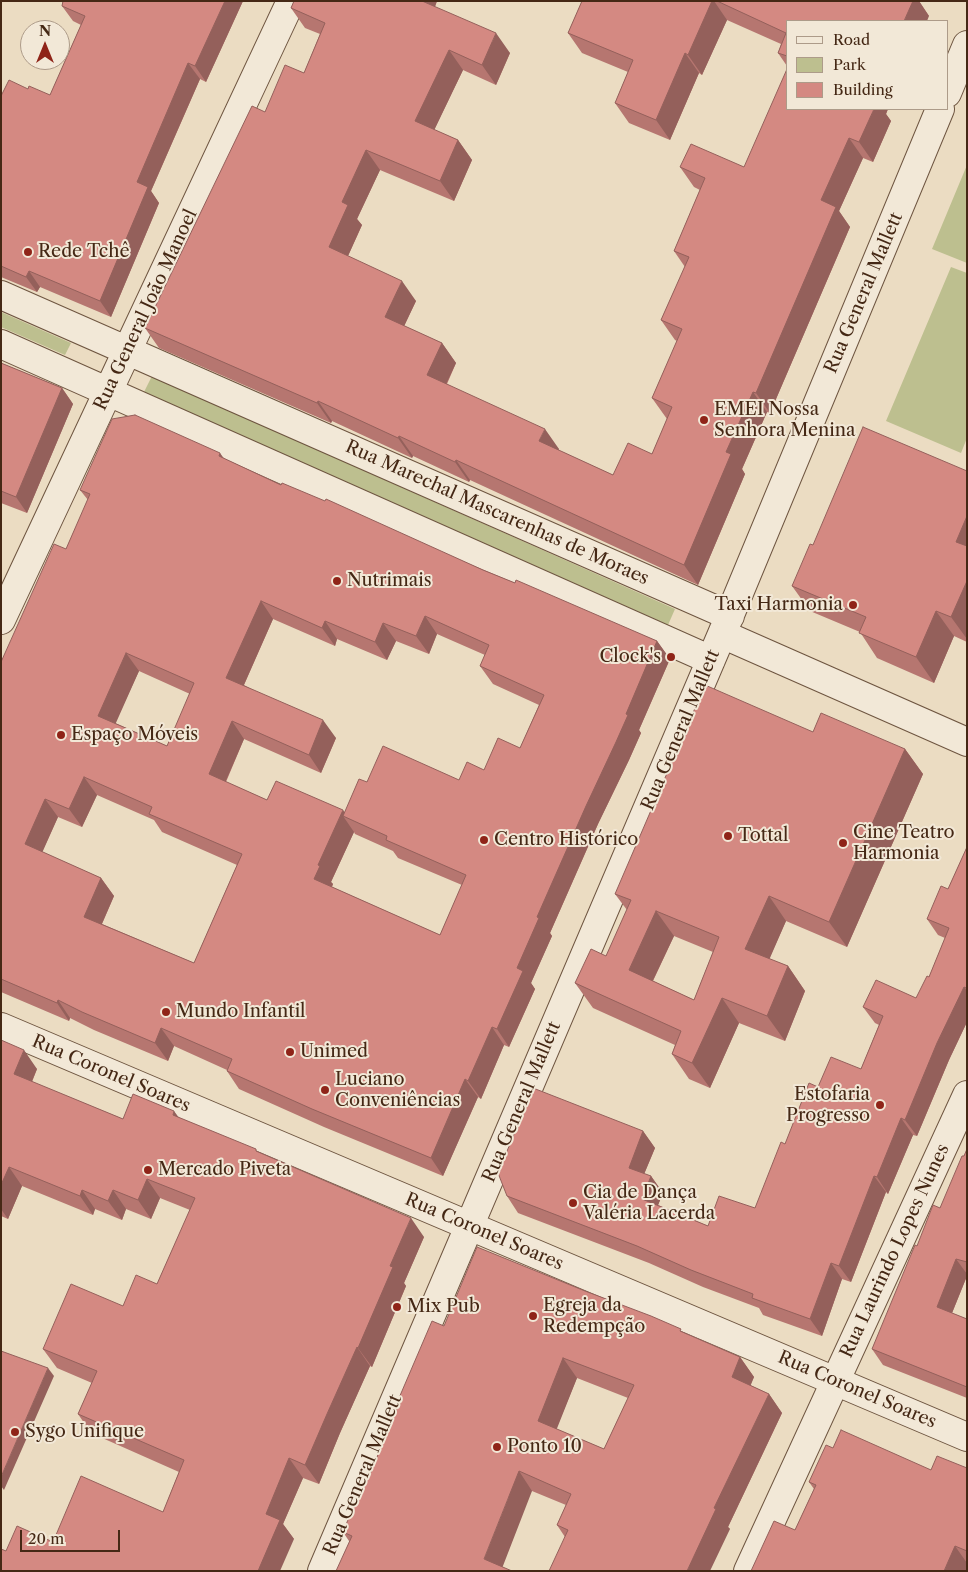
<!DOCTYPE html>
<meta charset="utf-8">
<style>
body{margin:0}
#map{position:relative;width:968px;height:1572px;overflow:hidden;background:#ebdcc2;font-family:"Libre Caslon Text",serif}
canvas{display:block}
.frame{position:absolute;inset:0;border:2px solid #452815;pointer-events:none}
.legend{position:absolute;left:786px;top:20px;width:162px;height:90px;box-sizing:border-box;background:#f2e8d7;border:1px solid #ad9b89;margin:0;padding:6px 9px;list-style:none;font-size:15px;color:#452815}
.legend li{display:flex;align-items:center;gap:10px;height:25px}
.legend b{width:25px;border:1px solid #ad9b89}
.north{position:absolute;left:20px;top:20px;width:50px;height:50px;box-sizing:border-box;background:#f2e8d7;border:1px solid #ad9b89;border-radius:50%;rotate:0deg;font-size:14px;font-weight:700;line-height:20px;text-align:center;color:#452815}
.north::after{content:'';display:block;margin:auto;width:18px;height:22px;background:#8f2418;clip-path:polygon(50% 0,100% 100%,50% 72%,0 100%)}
.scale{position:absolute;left:20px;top:1530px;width:100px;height:22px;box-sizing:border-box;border:2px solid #452815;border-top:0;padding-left:6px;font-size:15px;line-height:18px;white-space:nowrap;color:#452815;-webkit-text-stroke:4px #f2e8d7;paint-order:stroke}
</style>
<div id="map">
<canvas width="968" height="1572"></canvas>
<div class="frame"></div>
<ul class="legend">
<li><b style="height:6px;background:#f2e8d7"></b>Road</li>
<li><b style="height:14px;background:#bdbf8f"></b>Park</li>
<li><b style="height:14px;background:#d48982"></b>Building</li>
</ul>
<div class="north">N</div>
<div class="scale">20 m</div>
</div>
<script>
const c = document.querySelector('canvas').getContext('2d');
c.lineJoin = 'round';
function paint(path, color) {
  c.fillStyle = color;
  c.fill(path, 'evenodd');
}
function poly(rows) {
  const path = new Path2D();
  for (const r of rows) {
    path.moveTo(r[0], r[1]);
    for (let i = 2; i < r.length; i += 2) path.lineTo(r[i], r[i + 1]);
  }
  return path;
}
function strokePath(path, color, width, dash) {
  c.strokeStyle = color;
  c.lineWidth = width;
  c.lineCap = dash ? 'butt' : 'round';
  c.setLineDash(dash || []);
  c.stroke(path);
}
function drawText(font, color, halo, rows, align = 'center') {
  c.font = font + ' "Libre Caslon Text",serif';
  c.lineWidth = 4;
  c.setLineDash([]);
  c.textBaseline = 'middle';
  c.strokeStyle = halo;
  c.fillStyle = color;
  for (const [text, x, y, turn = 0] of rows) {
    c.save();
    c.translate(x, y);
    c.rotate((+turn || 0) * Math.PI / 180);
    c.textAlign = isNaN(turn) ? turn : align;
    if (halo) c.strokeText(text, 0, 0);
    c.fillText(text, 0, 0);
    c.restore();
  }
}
paint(poly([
 [967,165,967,263,932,249],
 [951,267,967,273,967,438,961,453,886,421],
 [1,312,71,343,65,355,1,327],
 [152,376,675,609,668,625,144,392]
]), '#bdbf8f');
const minor = poly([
 [947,93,967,45],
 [1,295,730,616],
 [1,344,711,660],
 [1,620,291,1],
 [722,634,967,742],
 [1,1027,967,1437],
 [322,1571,722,634,940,109],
 [748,1571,967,1095]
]);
strokePath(minor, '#6e5540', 30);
strokePath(minor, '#f2e8d7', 28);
paint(poly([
 [63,1,243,1,206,82,200,79,151,191,159,203,111,317,40,287,37,292,1,277,1,96,28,89,50,95,81,25,73,21,62,6],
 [294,1,437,1,435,7,510,53,496,85,463,70,434,130,458,140,472,160,454,201,380,170,357,219,362,225,348,256,416,301,404,326,442,343,456,363,447,384,559,449,558,450,613,475,652,454,667,419,652,398,677,341,675,340,661,320,685,267,674,251,700,190,694,187,680,167,744,167,888,109,886,114,891,121,873,162,863,158,839,211,850,227,770,413,767,412,742,469,745,474,698,585,470,480,469,482,413,456,412,458,332,421,331,423,159,348,145,328,265,112,304,73,320,34,305,28,291,8],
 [582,1,919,1,929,16,787,21,787,66,778,53,781,44,727,20,702,75,699,73,670,140,629,123,615,103,628,72,582,53,568,33],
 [1,363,62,388,73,404,27,513,1,503],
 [225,459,281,485,515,583,657,641,670,659,639,730,641,733,629,760,598,824,550,933,552,936,531,983,535,989,509,1047,504,1045,481,1099,478,1097,443,1176,324,1127,239,1089,227,1071,227,1070,174,1046,168,1061,94,1030,70,1018,69,1021,1,992,1,662,66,549,88,500,80,490],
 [273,619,335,646,337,639,387,660,396,641,429,654,437,634,485,655,480,666,493,684,539,705,520,748,484,770,459,780,367,782,345,812,267,800,226,782,244,739,321,773,336,738,244,685],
 [139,671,190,694,167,746,115,723],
 [97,795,154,820,162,832,237,865,194,963,102,924,114,896,101,878,42,852,58,817,82,827],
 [354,832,355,834,393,851,398,858,462,885,440,935,332,887,333,884,331,882],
 [967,471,967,642,954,636,934,683,877,658,860,632,810,611,792,586,813,545],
 [813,732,905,749,923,774,847,947,786,921,769,959,788,966,805,991,785,1041,739,1023,710,1088,689,1079,672,1054,675,1045,593,1008,575,983,606,956,627,910,615,894],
 [674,936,713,952,694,1000,653,981],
 [967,847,967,1022,949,1060,917,1136,913,1135,888,1194,886,1192,851,1282,842,1279,822,1336,763,1315,759,1308,703,1287,649,1263,518,1213,507,1196,643,1131,655,1148,644,1174,651,1176,663,1193,658,1205,708,1226,755,1208,785,1144,818,1087,861,1069,879,1025,875,1023,863,1007,916,998,929,977,945,938,938,935,927,919,948,889],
 [1,1040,37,1069,32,1082,123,1119,179,1118,258,1152,424,1237,404,1283,406,1286,372,1367,370,1366,340,1433,319,1484,303,1478,283,1524,294,1539,6,1551,53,1542,163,1512,179,1472,91,1433,78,1414,92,1383,57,1368,43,1349,123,1306,157,1284,190,1210,160,1198,151,1219,126,1209,122,1220,95,1209,93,1215,22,1186,8,1219,1,1216],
 [967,1149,967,1276,952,1313,967,1319,967,1398,883,1365,872,1349,917,1246,940,1208],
 [444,1326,683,1333,740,1357,754,1377,750,1385,769,1394,782,1413,728,1527,730,1529,565,1537,557,1525,566,1505,532,1491,349,1541,343,1532,368,1479,397,1407,396,1405],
 [577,1378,628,1398,604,1449,556,1429],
 [833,1448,931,1470,967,1468,967,1571,795,1530,814,1489,809,1482]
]), '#b67670');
paint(poly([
 [225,1,243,1,206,82,195,66],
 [418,1,437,1,430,19],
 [712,1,714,1,727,20,702,75,688,55],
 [913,1,919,1,929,16,927,21,904,21],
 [496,33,510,53,496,85,482,65],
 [449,50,463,70,429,141,415,121],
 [685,53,699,73,670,140,656,120],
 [188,63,200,79,151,191,159,203,111,317,100,301,137,182],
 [874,109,888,109,886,114,891,121,873,162,859,142],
 [849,138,863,158,839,211,850,227,770,413,756,393,821,200],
 [458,140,472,160,454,201,440,181],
 [366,150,380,170,357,219,362,225,343,267,329,247,342,202],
 [29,271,40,287,37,292,26,277],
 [402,281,416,301,399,337,385,317],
 [442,343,456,363,441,395,427,375],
 [62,388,73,404,27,513,16,497],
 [753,392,767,412,742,469,745,474,698,585,684,565,726,452],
 [318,401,332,421,331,423,317,403],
 [545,429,559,449,553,461,539,441],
 [399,436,413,456,412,458,398,438],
 [220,453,233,471,219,456],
 [456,460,470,480,469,482,455,462],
 [967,516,967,557,956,542],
 [967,581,967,639,951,617],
 [261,601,273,619,239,696,226,678],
 [936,611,954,636,934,683,916,657],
 [425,616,437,634,429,654,416,636],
 [325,621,337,639,335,646,322,628],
 [383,623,396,641,387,660,375,642],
 [657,641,670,659,639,730,641,733,629,760,598,824,550,933,552,936,531,983,535,989,509,1047,497,1029,517,968,537,917],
 [126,653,139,671,111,734,98,716],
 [323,720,336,738,321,773,309,755],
 [232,721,244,739,221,792,209,774],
 [905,749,923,774,847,947,829,922],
 [84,777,97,795,82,827,69,809],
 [45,799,58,817,38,862,25,844],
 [343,810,350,819,343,816,354,832,331,882,333,884,327,897,314,879,318,865],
 [101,878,114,896,97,935,84,917],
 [769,896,786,921,763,974,745,949],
 [656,911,674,936,646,995,629,970],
 [788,966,805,991,785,1041,767,1016],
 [964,987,967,991,967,1022,949,1060,917,1136,905,1120,937,1043],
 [722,998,739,1023,710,1088,692,1063],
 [58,1000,70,1018,69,1021,57,1003],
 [492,1027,504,1045,481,1099,468,1081],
 [161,1028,174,1046,168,1061,155,1043],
 [24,1050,37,1069,27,1093,14,1074],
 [465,1079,478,1097,443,1176,431,1158],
 [174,1111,188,1130,173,1115],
 [901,1118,913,1135,888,1194,877,1177],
 [643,1131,655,1148,640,1184,629,1168],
 [9,1167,22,1186,8,1219,1,1209,1,1185],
 [651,1176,663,1193,654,1215,642,1199],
 [874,1176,886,1192,851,1282,839,1266],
 [147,1179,160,1198,151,1219,138,1200],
 [82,1190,95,1209,93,1215,80,1196],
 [113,1190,126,1209,122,1220,108,1201],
 [411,1218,424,1237,404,1283,406,1286,372,1367,358,1348,390,1266],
 [956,1259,967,1274,967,1276,948,1323,937,1307],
 [831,1263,842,1279,822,1336,810,1319],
 [357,1347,370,1366,340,1433,319,1484,305,1465,327,1414],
 [740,1357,754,1377,746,1397,732,1377],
 [563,1358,577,1378,552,1441,538,1421],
 [48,1368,54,1376,4,1490,1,1486,1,1477],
 [769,1394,782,1413,728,1527,730,1529,710,1571,687,1571,714,1508],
 [289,1458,303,1478,283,1524,294,1539,280,1571,258,1571,266,1514],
 [519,1471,532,1491,501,1571,484,1559],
 [955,1546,967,1563,967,1571,944,1571]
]), '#94605b');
const building = poly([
 [63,1,225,1,195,66,188,63,137,182,148,187,100,301,29,271,26,277,1,266,1,96,9,80,28,89,29,86,50,95,85,16,62,6,63,1],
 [294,1,422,1,496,33,482,65,449,50,415,121,458,140,440,181,366,150,342,202,348,205,329,247,402,281,385,317,442,343,427,375,545,429,539,441,613,475,628,443,652,454,672,407,652,398,682,329,661,320,689,257,674,251,705,178,680,167,691,144,744,167,787,69,787,109,874,109,859,142,849,138,821,200,836,207,756,393,753,392,726,452,731,454,684,565,456,460,455,462,399,436,398,438,318,401,317,403,145,328,252,106,265,112,285,65,304,73,325,23,291,8,294,1],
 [582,1,712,1,688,55,685,53,656,120,615,103,633,60,568,33,582,1],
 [717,1,913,1,904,21,787,21,787,56,778,53,786,33,717,1],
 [1,363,62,388,16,497,1,491,1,363],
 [135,415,220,453,219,456,281,485,282,483,325,501,326,499,483,570,515,583,516,580,657,641,626,714,628,715,616,742,586,806,537,917,539,918,517,968,523,971,497,1029,492,1027,468,1081,465,1079,431,1158,312,1109,227,1071,232,1059,161,1028,155,1043,82,1012,58,1000,57,1003,1,979,1,662,54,544,66,549,90,494,80,490,112,419,135,415],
 [261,601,322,628,325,621,375,642,383,623,416,636,425,616,489,645,480,666,544,695,520,748,498,738,484,770,467,762,459,780,383,746,367,782,359,779,343,816,387,836,386,840,466,875,440,935,314,879,320,866,318,865,343,810,276,781,267,800,209,774,232,721,309,755,323,720,226,678,261,601],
 [126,653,194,683,167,746,98,716,126,653],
 [84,777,152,807,149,814,242,854,194,963,84,917,101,878,25,844,45,799,69,809,84,777],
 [863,427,967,471,967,516,956,542,967,546,967,581,951,617,936,611,916,657,859,633,866,617,792,586,810,544,813,545,863,427],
 [705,685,813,732,821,713,905,749,829,922,769,896,745,949,788,966,767,1016,722,998,692,1063,672,1054,681,1031,575,983,591,949,606,956,631,900,615,894,705,685],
 [656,911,719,937,694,1000,629,970,656,911],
 [967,847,967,986,966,988,964,987,937,1043,905,1120,901,1118,877,1177,874,1176,839,1266,831,1263,810,1319,752,1298,753,1294,691,1270,637,1246,507,1196,498,1173,533,1088,643,1131,629,1168,651,1176,642,1199,708,1226,719,1196,755,1208,781,1142,785,1144,809,1083,818,1087,831,1057,861,1069,883,1016,863,1007,876,980,916,998,927,976,929,977,949,928,927,919,941,886,948,889,967,847],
 [1,1040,24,1050,14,1074,123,1119,133,1094,174,1111,173,1115,256,1149,256,1151,411,1218,390,1266,393,1267,358,1348,357,1347,327,1414,305,1465,289,1458,266,1514,280,1520,258,1571,1,1571,1,1549,6,1551,17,1526,53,1542,81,1476,163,1512,184,1460,78,1414,97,1371,43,1349,71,1284,123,1306,136,1275,157,1284,195,1198,147,1179,138,1200,113,1190,108,1201,82,1190,80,1196,9,1167,1,1185,1,1040],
 [967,1149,967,1262,956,1259,937,1307,967,1319,967,1387,872,1349,915,1245,917,1246,933,1205,940,1208,962,1156,964,1156,967,1149],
 [477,1247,585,1291,651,1316,681,1329,680,1331,740,1357,732,1377,769,1394,714,1508,716,1509,687,1571,549,1571,568,1530,557,1525,571,1494,519,1471,484,1559,512,1571,336,1571,352,1536,343,1532,365,1478,368,1479,398,1406,396,1405,432,1321,444,1326,477,1247],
 [563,1358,634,1385,604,1449,538,1421,563,1358],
 [1,1351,48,1368,1,1477,1,1351],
 [841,1430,931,1470,937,1456,967,1468,967,1551,955,1546,944,1571,751,1571,774,1521,795,1530,816,1485,809,1482,826,1445,833,1448,841,1430]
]);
paint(building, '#d48982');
strokePath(building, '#94605b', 1);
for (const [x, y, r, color] of [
 [28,252,5,"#8f2418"],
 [704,420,5,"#8f2418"],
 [337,581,5,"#8f2418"],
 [853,605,5,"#8f2418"],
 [671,657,5,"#8f2418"],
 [61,735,5,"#8f2418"],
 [728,836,5,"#8f2418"],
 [484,840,5,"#8f2418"],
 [843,843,5,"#8f2418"],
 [166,1012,5,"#8f2418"],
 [290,1052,5,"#8f2418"],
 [325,1090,5,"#8f2418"],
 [880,1105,5,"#8f2418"],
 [148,1170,5,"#8f2418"],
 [573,1203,5,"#8f2418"],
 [397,1307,5,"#8f2418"],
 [533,1316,5,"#8f2418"],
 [15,1432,5,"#8f2418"],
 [497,1447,5,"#8f2418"]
]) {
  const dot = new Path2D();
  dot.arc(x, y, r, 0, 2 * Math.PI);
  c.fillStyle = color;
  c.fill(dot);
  strokePath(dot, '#f2e8d7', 2);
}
drawText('18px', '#452815', '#f2e8d7', [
 ["Rede Tchê",38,252],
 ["EMEI Nossa",714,410],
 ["Senhora Menina",714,431],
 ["Nutrimais",347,581],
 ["Taxi Harmonia",843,605,"right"],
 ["Clock's",661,657,"right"],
 ["Espaço Móveis",71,735],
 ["Cine Teatro",853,833],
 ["Harmonia",853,854],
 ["Tottal",738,836],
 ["Centro Histórico",494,840],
 ["Mundo Infantil",176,1012],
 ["Unimed",300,1052],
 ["Luciano",335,1080],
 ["Conveniências",335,1101],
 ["Estofaria",870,1095,"right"],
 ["Progresso",870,1116,"right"],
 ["Mercado Piveta",158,1170],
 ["Cia de Dança",583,1193],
 ["Valéria Lacerda",583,1214],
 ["Egreja da",543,1306],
 ["Redempção",543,1327],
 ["Mix Pub",407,1307],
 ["Sygo Unifique",25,1432],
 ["Ponto 10",507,1447]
], 'left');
drawText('18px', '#452815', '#f2e8d7', [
 ["Rua General Mallett",864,293,-67],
 ["Rua General João Manoel",146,310,-65],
 ["Rua Marechal Mascarenhas de Moraes",497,513,24],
 ["Rua General Mallett",681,730,-67],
 ["Rua Coronel Soares",111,1074,23],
 ["Rua General Mallett",522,1102,-67],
 ["Rua Coronel Soares",484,1232,23],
 ["Rua Laurindo Lopes Nunes",895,1251,-65],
 ["Rua Coronel Soares",857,1390,23],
 ["Rua General Mallett",363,1475,-67]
]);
</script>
